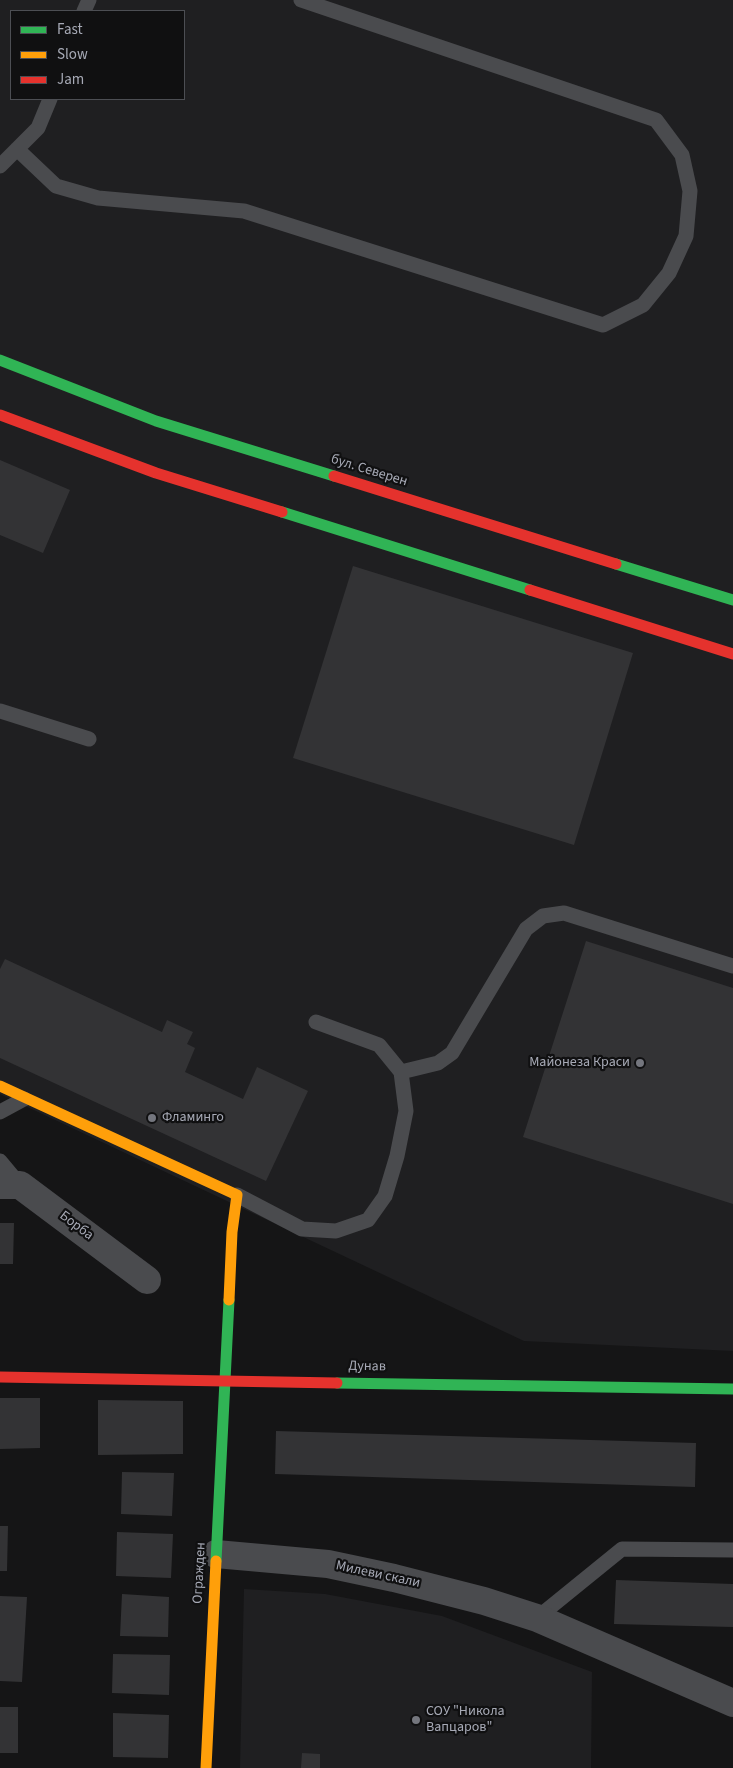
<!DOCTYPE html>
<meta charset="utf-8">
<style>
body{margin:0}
#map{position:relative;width:733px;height:1768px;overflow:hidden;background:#151516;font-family:"Source Sans 3",sans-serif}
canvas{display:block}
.legend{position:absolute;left:10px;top:10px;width:175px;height:90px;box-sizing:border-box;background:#101011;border:1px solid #4c4e53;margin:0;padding:6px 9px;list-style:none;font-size:15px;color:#a7aab6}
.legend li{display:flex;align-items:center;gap:10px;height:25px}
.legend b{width:25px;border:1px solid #4c4e53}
</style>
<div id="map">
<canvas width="733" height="1768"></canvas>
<ul class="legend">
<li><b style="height:6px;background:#30b455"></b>Fast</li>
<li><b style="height:6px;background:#ff9f0a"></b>Slow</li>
<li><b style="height:6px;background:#e5322d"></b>Jam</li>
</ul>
</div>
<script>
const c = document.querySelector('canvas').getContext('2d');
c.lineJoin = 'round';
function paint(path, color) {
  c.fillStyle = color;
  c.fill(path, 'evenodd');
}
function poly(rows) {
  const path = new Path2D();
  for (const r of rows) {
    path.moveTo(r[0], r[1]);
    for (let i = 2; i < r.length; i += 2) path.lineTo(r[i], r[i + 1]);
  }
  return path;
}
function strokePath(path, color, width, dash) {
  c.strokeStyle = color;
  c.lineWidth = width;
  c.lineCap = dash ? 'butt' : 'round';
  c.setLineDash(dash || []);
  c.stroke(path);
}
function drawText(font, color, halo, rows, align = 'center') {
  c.font = font + ' "Source Sans 3",sans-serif';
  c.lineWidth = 4.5;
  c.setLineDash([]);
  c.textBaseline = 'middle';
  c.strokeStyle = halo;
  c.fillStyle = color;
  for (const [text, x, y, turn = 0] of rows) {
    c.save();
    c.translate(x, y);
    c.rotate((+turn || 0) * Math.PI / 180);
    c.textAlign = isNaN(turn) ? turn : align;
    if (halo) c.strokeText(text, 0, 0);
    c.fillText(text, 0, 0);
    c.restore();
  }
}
paint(poly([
 [0,0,733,0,733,1351,524,1341,0,1094],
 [11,11,184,11,184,99,11,99],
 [244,1589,325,1594,442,1616,592,1672,591,1768,240,1768]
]), '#1f1f21');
paint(poly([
 [0,460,70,490,43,553,0,535],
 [353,566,633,653,574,845,293,758],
 [586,941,733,988,733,1204,523,1137],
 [5,959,162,1032,167,1020,193,1032,187,1044,195,1048,185,1072,243,1099,257,1067,308,1091,266,1181,0,1058,0,969],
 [0,1223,14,1223,13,1264,0,1264],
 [0,1398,40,1398,40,1448,0,1449],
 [98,1400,183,1401,183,1454,98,1455],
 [276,1431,696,1443,695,1487,275,1474],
 [122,1472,174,1473,172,1516,121,1514],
 [0,1526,8,1526,7,1571,0,1571],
 [117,1532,173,1534,171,1578,116,1576],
 [616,1580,733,1584,733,1627,614,1624],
 [122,1594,169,1597,168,1637,120,1636],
 [0,1596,27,1597,22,1682,0,1681],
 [113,1654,170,1655,169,1695,112,1693],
 [0,1707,18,1707,18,1753,0,1753],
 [113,1713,169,1715,168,1758,113,1757],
 [302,1753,320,1754,320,1768,301,1768]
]), '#333335');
strokePath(poly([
 [84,11,89,0],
 [17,149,56,186,98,198,244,211,603,325,643,305,669,273,686,236,690,191,682,155,656,120,301,0],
 [0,166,38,128,50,99],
 [0,711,89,739],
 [401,1072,438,1063,452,1053,526,929,543,916,564,913,733,966],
 [0,1112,24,1099],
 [0,1161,20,1185],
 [237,1195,302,1229,336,1231,368,1220,385,1196,397,1156,406,1111,401,1072,379,1045,316,1022],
 [537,1618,622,1549,733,1550]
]), '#4a4b4e', 15);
strokePath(poly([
 [0,1185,20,1185,147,1280],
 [216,1554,328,1564,394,1578,484,1601,537,1618,733,1703]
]), '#4a4b4e', 28);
strokePath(poly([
 [0,360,156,421,334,476],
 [282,512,530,590],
 [616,564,733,600],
 [337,1383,733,1389],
 [216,1561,229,1300]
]), '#30b455', 11);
strokePath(poly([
 [0,1086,237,1195,232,1232,229,1300],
 [206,1768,216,1561]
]), '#ff9f0a', 11);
strokePath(poly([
 [0,415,156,473,282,512],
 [334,476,616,564],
 [530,590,733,654],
 [0,1377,337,1383]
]), '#e5322d', 11);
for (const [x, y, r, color] of [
 [640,1063,5,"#74767e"],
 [152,1118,5,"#74767e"],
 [416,1720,5,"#74767e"]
]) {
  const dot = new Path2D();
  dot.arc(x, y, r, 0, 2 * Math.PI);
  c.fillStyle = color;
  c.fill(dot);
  strokePath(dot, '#101011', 2);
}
drawText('14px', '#a7aab6', '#101011', [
 ["бул. Северен",369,471,17],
 ["Борба",76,1226,37],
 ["Дунав",367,1367,1],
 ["Огражден",200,1573,-87],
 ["Милеви скали",378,1575,12]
]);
drawText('14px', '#a7aab6', '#101011', [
 ["Майонеза Краси",630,1063,"right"],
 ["Фламинго",162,1118],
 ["СОУ \"Никола",426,1712],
 ["Вапцаров\"",426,1728]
], 'left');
</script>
